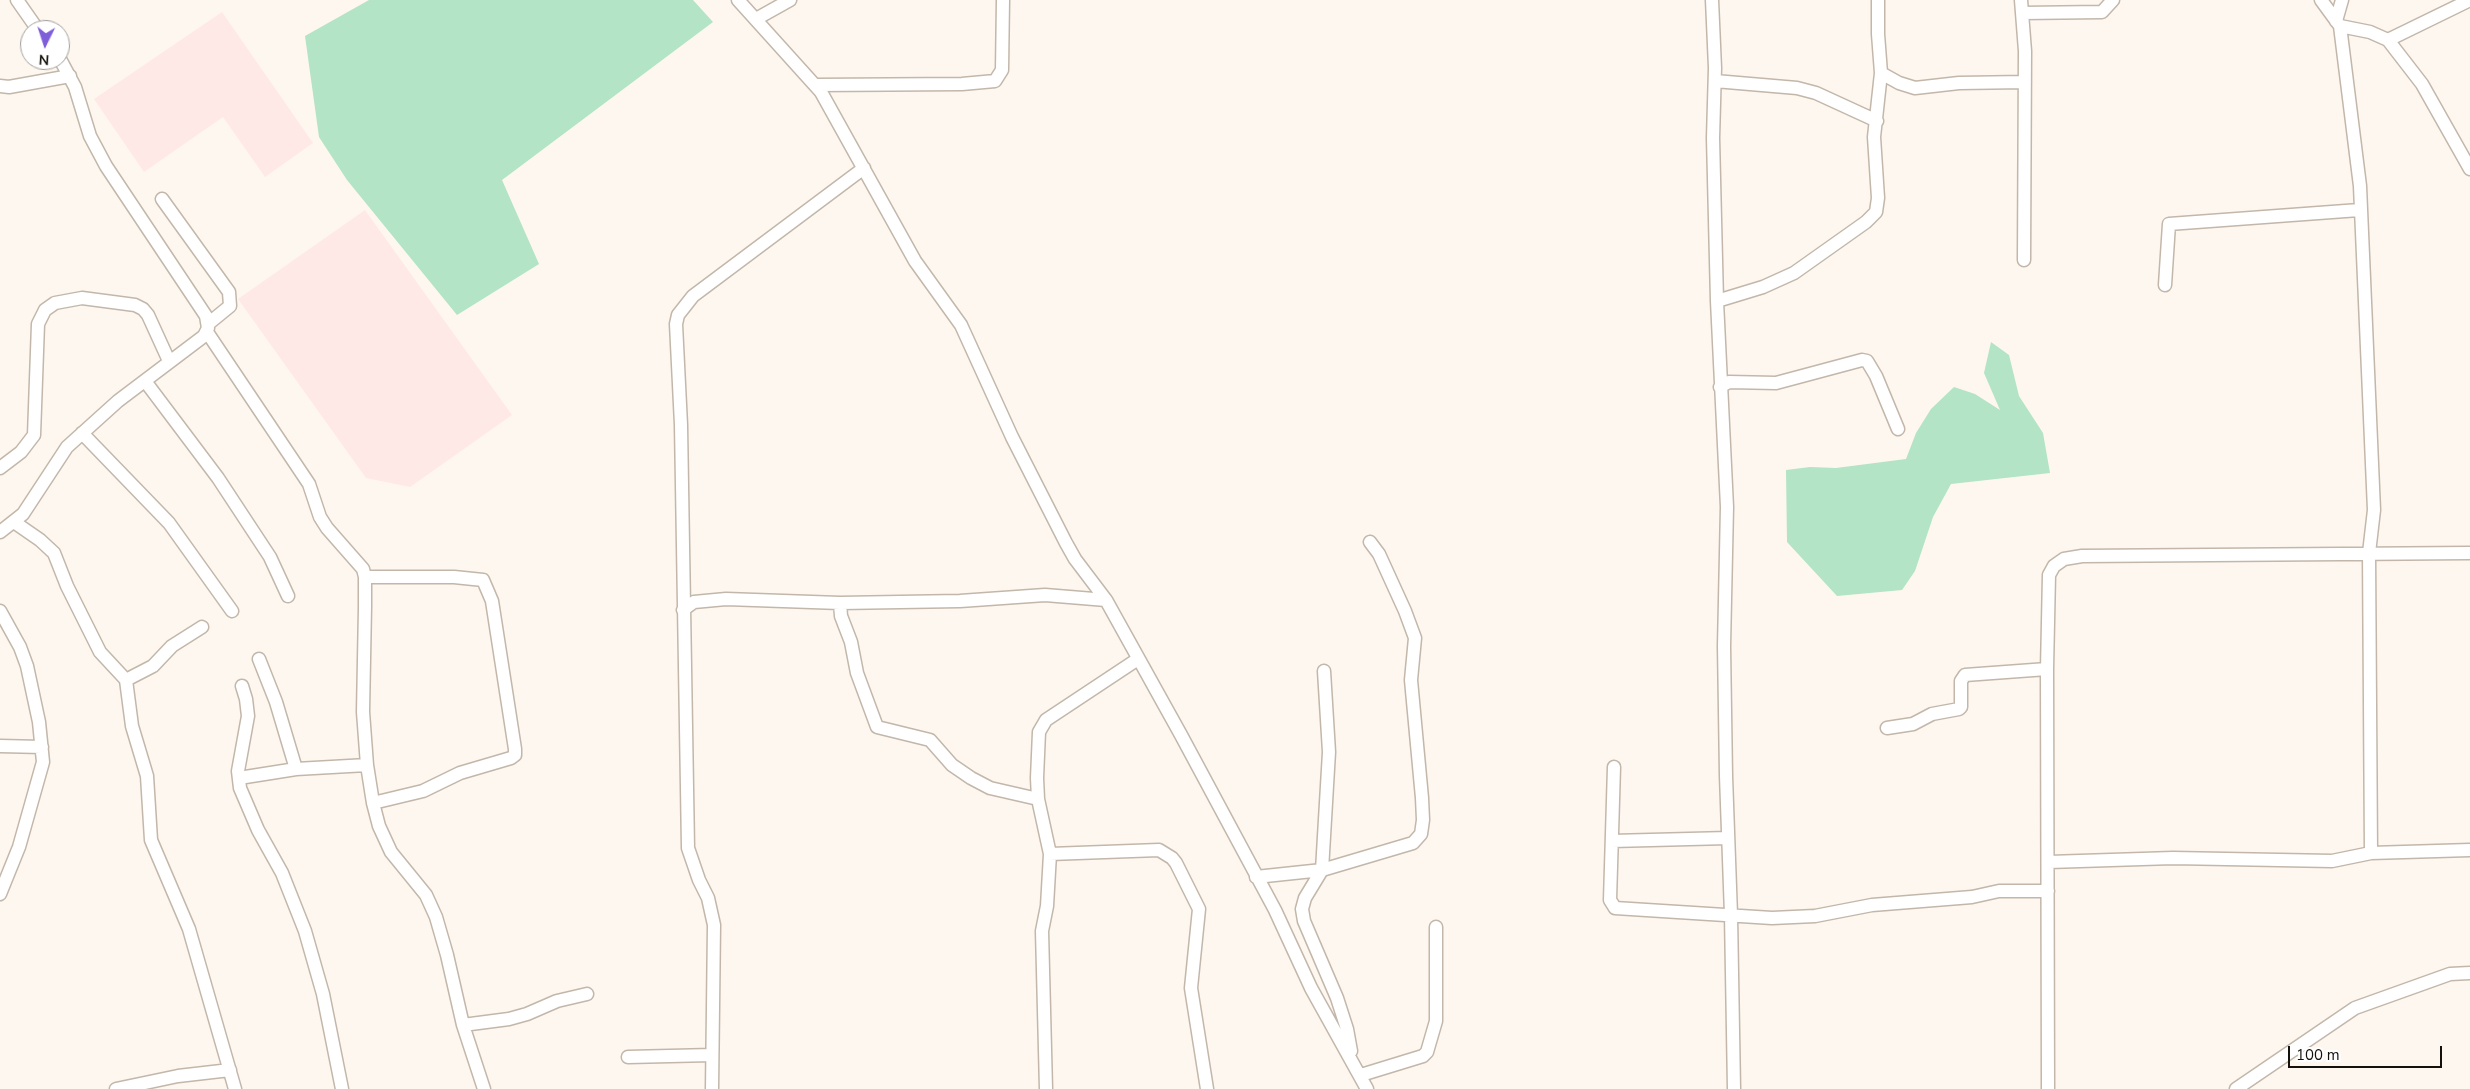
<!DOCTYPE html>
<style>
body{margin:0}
#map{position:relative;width:2470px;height:1089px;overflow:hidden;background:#fef7ef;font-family:"Nunito Sans",sans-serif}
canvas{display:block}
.north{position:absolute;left:20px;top:20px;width:50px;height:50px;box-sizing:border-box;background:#fff;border:1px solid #a19f9d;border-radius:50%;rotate:184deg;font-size:14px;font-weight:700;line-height:20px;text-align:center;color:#14100b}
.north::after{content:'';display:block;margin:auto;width:18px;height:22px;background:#7f5ed9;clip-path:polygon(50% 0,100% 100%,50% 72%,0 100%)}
.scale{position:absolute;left:2288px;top:1046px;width:154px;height:22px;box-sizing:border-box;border:2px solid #14100b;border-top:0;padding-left:6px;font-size:15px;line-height:18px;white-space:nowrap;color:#14100b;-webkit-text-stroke:4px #fff;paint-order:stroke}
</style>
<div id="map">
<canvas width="2470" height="1089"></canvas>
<div class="north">N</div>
<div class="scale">100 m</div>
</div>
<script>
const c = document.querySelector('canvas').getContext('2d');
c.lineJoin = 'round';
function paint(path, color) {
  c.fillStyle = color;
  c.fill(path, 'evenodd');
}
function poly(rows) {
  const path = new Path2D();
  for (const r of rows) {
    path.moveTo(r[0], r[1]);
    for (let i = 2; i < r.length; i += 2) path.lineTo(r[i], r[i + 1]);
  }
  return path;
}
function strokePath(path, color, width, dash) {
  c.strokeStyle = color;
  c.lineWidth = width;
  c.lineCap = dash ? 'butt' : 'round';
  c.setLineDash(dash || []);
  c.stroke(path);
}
paint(poly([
 [222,12,313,143,265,177,223,117,144,172,94,99],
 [365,210,512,415,410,487,366,478,238,299]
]), '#fee9e6');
paint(poly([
 [369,0,693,0,713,22,502,180,539,264,457,315,347,180,319,137,305,36],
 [1991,342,2009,355,2019,396,2043,433,2050,473,1951,484,1933,517,1915,571,1902,590,1837,596,1787,542,1786,470,1810,467,1836,468,1906,459,1916,433,1931,409,1954,387,1975,394,2000,410,1984,373]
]), '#b2e4c5');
const minor = poly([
 [17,0,38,30],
 [738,0,821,92,915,261,961,325,1012,437,1066,543,1075,559,1106,600,1181,735,1275,910,1311,988,1367,1089],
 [1712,0,1715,68,1713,138,1717,301,1727,507,1724,646,1726,776,1731,915,1734,1089],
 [2021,0,2025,51,2024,260],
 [2321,0,2340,26,2370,32,2388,40,2422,84,2470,169],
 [2022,13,2102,12,2113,0],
 [756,19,790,0],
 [2336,21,2342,0],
 [2340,26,2360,186,2374,510,2369,553,2371,853],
 [2388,40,2470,0],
 [1881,73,1899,83,1915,88,1959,83,2025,82],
 [1715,81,1797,88,1816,93,1877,121],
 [816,85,962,84,995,81,1002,70,1003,0],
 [0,86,9,87,70,76],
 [162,199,229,292,230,306,208,324],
 [2165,285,2169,224,2359,210],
 [1717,301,1763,287,1794,273,1866,222,1876,212,1878,198,1874,137,1881,73,1878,34,1878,0],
 [207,332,309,484,320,517,327,528,363,569,365,577,365,607,363,712,367,765,373,803,379,826,391,852,426,895,436,917,447,955,463,1025,484,1089],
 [145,381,218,478,270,557,288,596],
 [1720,387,1729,382,1776,383,1862,360,1867,361,1876,376,1898,429],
 [82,433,169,523,232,611],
 [0,468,21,452,34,435,38,324,45,310,55,303,82,298,135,305,143,309,148,315,169,361],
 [14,522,40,540,54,553,67,586,100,652,126,680,132,726,147,776,151,840,189,929,235,1089],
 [0,532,23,514,67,447,118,401,204,336,208,328,206,316,106,166,90,136,75,87,60,59],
 [365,577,454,577,483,580,492,601,515,749,515,755,511,758,460,773,423,791,373,803],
 [840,603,841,616,851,642,857,673,877,727,930,740,952,765,971,778,990,788,1038,799],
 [683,610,694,602,726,599,840,603,960,601,1045,595,1106,600],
 [0,611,20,647,27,666,39,722,43,762,19,847,0,894],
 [259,659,276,702,296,769],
 [1324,671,1329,752,1322,870,1305,898,1302,909,1304,921,1337,998,1347,1029,1351,1051],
 [126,680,153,666,172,646,202,627],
 [242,686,246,699,248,716,238,771,240,788,258,830,282,873,305,931,323,994,342,1089],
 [1887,728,1913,724,1932,714,1959,709,1961,707,1961,681,1965,675,2047,669],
 [0,746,42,747],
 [1614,767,1610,900,1615,908,1772,918,1815,916,1872,905,1972,897,1999,891,2048,891],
 [239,778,296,769,367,765],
 [1612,841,1728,838],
 [1050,854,1159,850,1172,858,1176,863,1199,909,1191,988,1207,1089],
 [2049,862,2173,858,2332,861,2371,853,2470,850],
 [1256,877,1322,870,1413,843,1421,834,1423,820,1422,798,1411,680,1415,638,1405,611,1379,554,1370,542],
 [463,1025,509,1019,527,1014,557,1001,587,994],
 [628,1057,712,1055],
 [1361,1075,1423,1056,1427,1052,1436,1021,1436,927],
 [116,1089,178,1076,230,1070],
 [712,1089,714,925,708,898,699,880,688,848,681,425,676,324,678,315,693,296,864,168],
 [1046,1089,1042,931,1047,906,1050,854,1038,799,1037,778,1039,732,1046,720,1138,659],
 [2048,1089,2047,669,2049,575,2054,566,2064,559,2082,556,2470,553],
 [2236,1089,2355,1008,2450,974,2470,973]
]);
strokePath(minor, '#c2b7aa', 15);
strokePath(minor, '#fff', 12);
</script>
